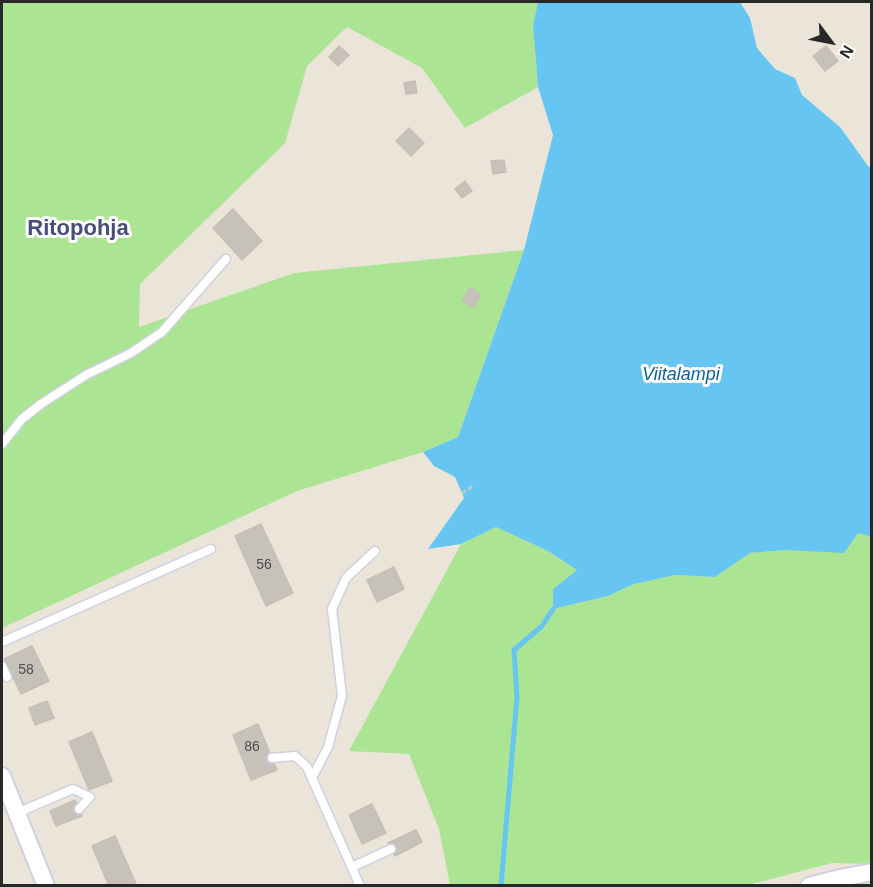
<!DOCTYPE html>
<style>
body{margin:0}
#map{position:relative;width:873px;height:887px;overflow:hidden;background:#ebe4d9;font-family:Arial,sans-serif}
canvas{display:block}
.frame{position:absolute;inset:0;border:3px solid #282828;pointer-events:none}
.north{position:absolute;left:801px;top:12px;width:60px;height:60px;-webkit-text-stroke:4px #fff;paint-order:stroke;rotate:122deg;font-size:16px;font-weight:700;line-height:24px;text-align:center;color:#282828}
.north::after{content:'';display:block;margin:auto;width:21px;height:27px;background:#282828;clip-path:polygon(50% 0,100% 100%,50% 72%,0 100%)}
</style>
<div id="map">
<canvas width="873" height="887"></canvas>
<div class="frame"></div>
<div class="north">N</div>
</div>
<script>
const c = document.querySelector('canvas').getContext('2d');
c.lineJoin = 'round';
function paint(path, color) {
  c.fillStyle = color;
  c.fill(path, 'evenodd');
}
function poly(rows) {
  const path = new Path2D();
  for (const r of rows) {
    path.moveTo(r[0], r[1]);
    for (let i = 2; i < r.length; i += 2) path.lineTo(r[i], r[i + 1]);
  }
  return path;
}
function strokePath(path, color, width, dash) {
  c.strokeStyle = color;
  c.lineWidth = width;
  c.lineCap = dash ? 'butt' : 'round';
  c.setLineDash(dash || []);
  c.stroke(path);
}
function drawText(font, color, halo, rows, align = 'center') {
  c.font = font + ' Arial,sans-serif';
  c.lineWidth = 6;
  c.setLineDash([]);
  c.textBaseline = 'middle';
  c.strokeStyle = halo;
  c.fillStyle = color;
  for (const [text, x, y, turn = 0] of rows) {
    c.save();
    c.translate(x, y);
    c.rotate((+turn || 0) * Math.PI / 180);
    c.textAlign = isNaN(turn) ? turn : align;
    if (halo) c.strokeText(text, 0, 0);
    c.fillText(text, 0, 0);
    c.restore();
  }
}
paint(poly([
 [2,2,538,2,533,25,538,87,465,128,422,68,347,27,307,66,285,143,140,284,139,327,294,273,524,250,458,437,423,452,297,491,2,628],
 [496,527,548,551,577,570,553,589,553,609,608,596,634,584,676,575,715,577,750,553,786,550,858,533,871,537,871,864,832,863,748,885,450,885,439,829,409,754,349,751,461,544]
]), '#abe493');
paint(poly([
 [538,2,740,2,750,18,757,48,775,69,795,78,802,95,840,127,868,166,871,168,871,537,858,533,844,553,786,550,750,553,715,577,676,575,634,584,608,596,553,609,553,589,577,570,548,551,496,527,461,544,428,549,464,498,455,477,434,466,423,452,458,437,524,250,553,135,538,87,533,25]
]), '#67c6f1');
strokePath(poly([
 [501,886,517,697,514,650,542,626,553,609]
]), '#67c6f1', 5);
const building = poly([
 [339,46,349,55,338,66,329,57,339,46],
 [826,46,838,61,825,71,813,56,826,46],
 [415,81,417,93,406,94,404,83,415,81],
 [409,128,424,143,411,156,396,141,409,128],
 [504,160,506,172,493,174,491,161,504,160],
 [465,181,472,191,462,198,455,189,465,181],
 [233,209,262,241,242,260,213,228,233,209],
 [470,288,481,295,473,308,462,301,470,288],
 [261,524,293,593,266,606,235,536,261,524],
 [394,567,404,589,377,602,367,580,394,567],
 [32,646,49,681,21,694,4,659,32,646],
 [47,701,54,718,35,725,29,708,47,701],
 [258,724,277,770,251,780,233,735,258,724],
 [92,732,112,781,89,790,69,742,92,732],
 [75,800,82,816,56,826,50,811,75,800],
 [372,804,386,833,362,844,349,815,372,804],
 [416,830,422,842,395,856,388,843,416,830],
 [115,836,136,884,134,886,109,886,92,846,115,836]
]);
paint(building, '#c6c1b9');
strokePath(building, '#c6c0b3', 1.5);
const service = poly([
 [2,444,22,419,41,404,86,375,131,353,162,332,226,259],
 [2,642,211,549],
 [2,666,7,677],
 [272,758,295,756,307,767,360,886],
 [312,778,328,747,342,696,332,609,346,578,375,551],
 [17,813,73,789,90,797,79,809],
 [352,867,391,849]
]);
const minor = poly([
 [2,776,46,886],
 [809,886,840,878,872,872]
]);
strokePath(service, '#ced1e2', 11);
strokePath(minor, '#ced1e2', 20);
strokePath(poly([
 [462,493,473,486]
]), '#c7c7c7', 3, [4.5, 3]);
strokePath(service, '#fff', 8);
strokePath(minor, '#fff', 16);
drawText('14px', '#504e4c', null, [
 ["56",264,565],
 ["58",26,670],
 ["86",252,747]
]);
drawText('italic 18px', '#0a629a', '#fff', [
 ["Viitalampi",681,375]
]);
drawText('bold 22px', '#474e79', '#fff', [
 ["Ritopohja",78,229]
]);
</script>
